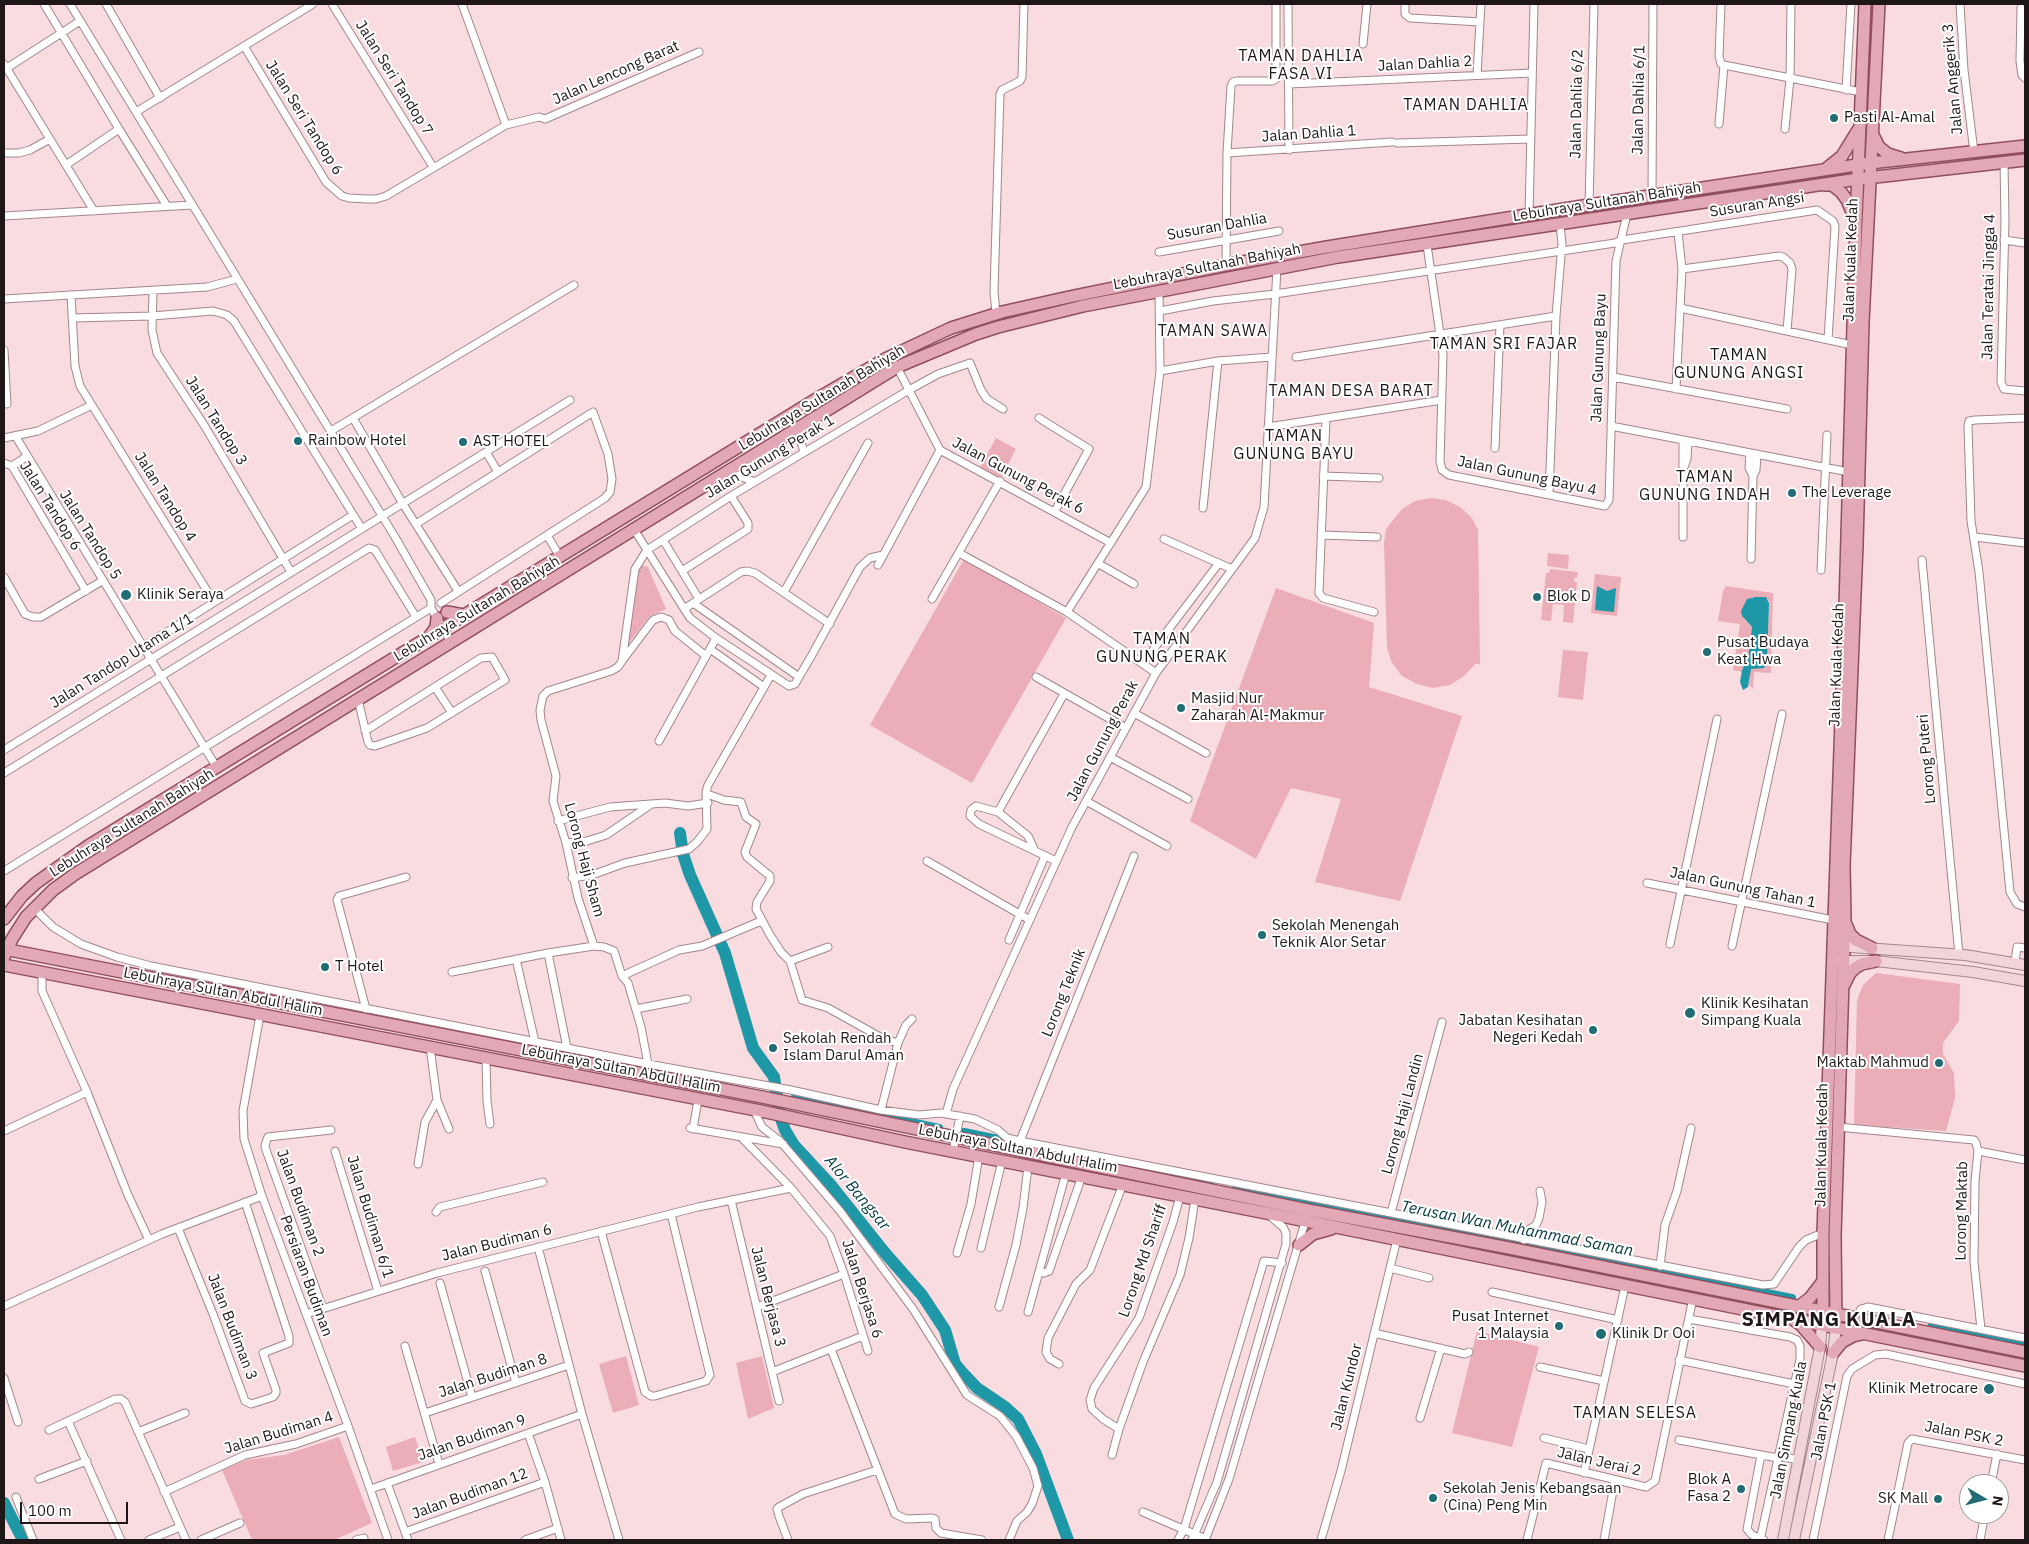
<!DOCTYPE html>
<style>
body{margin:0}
#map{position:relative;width:2029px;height:1544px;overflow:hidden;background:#f9dce0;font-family:"IBM Plex Sans",sans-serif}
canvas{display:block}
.frame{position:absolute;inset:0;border:5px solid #1f1617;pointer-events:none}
.north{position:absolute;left:1959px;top:1474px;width:50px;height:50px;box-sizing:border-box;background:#fff;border:1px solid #a5a2a2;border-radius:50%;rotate:98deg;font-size:14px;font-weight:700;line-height:20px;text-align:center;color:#1f1617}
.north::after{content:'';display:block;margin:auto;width:18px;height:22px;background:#226c76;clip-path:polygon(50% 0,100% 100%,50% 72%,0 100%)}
.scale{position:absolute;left:20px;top:1502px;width:108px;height:22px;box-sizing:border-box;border:2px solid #1f1617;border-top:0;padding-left:6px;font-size:15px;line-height:18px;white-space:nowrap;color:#1f1617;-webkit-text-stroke:4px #fff;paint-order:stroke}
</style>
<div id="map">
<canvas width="2029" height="1544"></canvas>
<div class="frame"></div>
<div class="north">N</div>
<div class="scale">100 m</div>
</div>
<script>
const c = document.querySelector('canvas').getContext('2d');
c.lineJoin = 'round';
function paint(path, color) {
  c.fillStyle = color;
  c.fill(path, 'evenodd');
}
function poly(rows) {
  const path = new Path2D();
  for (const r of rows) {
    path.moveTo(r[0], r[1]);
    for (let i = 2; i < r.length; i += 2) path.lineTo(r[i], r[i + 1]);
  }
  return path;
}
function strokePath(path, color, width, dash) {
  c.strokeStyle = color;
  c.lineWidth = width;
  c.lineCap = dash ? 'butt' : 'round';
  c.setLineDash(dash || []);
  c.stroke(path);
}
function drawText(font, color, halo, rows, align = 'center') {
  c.font = font + ' "IBM Plex Sans",sans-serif';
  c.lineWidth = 4;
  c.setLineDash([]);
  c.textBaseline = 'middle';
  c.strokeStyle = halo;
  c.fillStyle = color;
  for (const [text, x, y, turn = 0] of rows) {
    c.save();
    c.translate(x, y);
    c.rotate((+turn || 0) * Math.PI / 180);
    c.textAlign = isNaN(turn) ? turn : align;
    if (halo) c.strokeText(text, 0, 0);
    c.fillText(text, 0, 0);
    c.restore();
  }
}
paint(poly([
 [996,438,1016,449,1001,478,980,467],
 [1431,498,1446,500,1460,507,1472,518,1478,530,1480,664,1475,664,1464,676,1450,685,1433,688,1417,684,1402,676,1392,663,1387,648,1384,543,1386,529,1402,509,1415,501],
 [1548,553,1569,555,1568,569,1547,566],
 [964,559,1066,618,972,783,870,725],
 [642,565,648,567,666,609,650,616,628,644,637,570],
 [1550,569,1578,572,1577,578,1574,578,1574,581,1577,582,1573,623,1563,622,1564,605,1553,604,1551,621,1541,620,1546,573,1549,573],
 [1595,574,1621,577,1617,616,1591,613],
 [1726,586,1773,593,1771,673,1754,672,1753,689,1749,685,1750,670,1752,668,1764,668,1767,663,1769,601,1764,597,1752,597,1744,619,1752,627,1748,660,1742,672,1733,670,1740,624,1718,621,1723,591],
 [1276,588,1374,623,1369,687,1462,716,1400,901,1315,882,1341,799,1291,788,1256,859,1190,821],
 [1563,650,1588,652,1583,700,1558,697],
 [1876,973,1960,984,1959,1021,1943,1043,1943,1054,1954,1073,1955,1098,1946,1131,1854,1125,1857,1000,1863,985],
 [1477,1331,1539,1347,1512,1447,1452,1433],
 [626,1356,639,1405,613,1413,599,1364],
 [762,1356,774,1408,748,1419,736,1363],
 [339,1437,372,1523,334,1540,252,1540,222,1470,246,1460,284,1455],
 [415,1437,423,1462,393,1471,386,1447]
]), '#ebadb8');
paint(poly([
 [1597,586,1607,591,1616,588,1614,612,1595,610],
 [1755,597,1766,597,1769,603,1767,663,1764,668,1751,669,1748,687,1743,690,1740,682,1742,670,1748,659,1752,627,1742,616,1741,611,1747,599]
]), '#1e97a6');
strokePath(poly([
 [795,1097,939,1128],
 [964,1132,1013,1142],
 [1142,1168,1211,1182],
 [1236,1187,1792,1298],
 [1931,1327,2025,1346]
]), '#1e97a6', 8);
strokePath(poly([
 [680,833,683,854,690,875,725,953,753,1048,774,1077,780,1116,785,1130,794,1145,830,1184,885,1253,922,1295,945,1330,955,1364,961,1371,977,1388,1005,1407,1018,1419,1036,1454,1068,1540],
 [4,1503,23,1540]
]), '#1e97a6', 12);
const street = poly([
 [44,4,119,129,66,165],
 [70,4,395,537,431,600,431,608,451,642],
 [106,4,160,98],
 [332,4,433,167],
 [462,4,506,125],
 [1288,4,1289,150],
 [1405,4,1405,14,1410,18,1480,22],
 [1721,4,1719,56,1721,64,1724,65,1861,92],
 [1960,4,1964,70,1974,152],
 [2021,8,2020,61,2022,75,2025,78],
 [1363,44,1367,4],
 [244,46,326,182,342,196,349,198,367,199,376,199,386,196,506,125,539,117,545,119,699,52],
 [4,64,94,211],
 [7,68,80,21],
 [1477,75,1481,4],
 [1289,84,1532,73],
 [1846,90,1851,4],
 [136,112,313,4],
 [1719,124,1724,65],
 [119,129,167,206],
 [1785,129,1790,79,1791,4],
 [1397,143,1530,139],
 [4,153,19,153,30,150,50,139],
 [1227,153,1392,142],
 [2004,162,2005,221,2001,382,2004,389,2025,391],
 [1652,196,1653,4],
 [1589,205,1594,4],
 [1529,214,1534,4],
 [4,216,192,205],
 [2004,240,2025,243],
 [1427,245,1443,355,1440,461,1442,470,1449,475,1605,506,1609,500,1616,261,1627,214],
 [1159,252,1279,231],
 [1226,265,1227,153,1231,86,1233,82,1237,81,1272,81,1276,79,1276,4],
 [1682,269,1779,256,1783,257,1790,263,1792,269,1787,331],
 [153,291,152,330,157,353,204,425,291,572],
 [71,295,75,366,80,386,214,602],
 [4,299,207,287,237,279],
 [1680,308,1852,345],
 [1160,311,1213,301,1275,294,1615,243,1622,240,1817,210,1833,221,1835,226,1828,340],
 [996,313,994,292,1000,94,1002,90,1020,81,1022,77,1024,4],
 [72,318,152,316,213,311,227,315,234,321,362,529],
 [4,350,7,404],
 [1296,357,1556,316],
 [897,367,940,450,1111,543],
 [1160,371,1218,361,1272,357],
 [1613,377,1787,409],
 [1676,389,1682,269,1678,232],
 [353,418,403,504,458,591],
 [1039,418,1089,449,1055,511],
 [1326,418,1319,593,1323,598,1374,612],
 [2025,418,1975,420,1969,421,1968,426,1971,521,1979,572,2010,892,2017,904,2025,907],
 [1611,426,1849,472],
 [1268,427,1442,400],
 [797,429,804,452],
 [331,431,574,285],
 [16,437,217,768],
 [4,438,38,431,92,405],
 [1495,448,1500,325],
 [486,452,498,472],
 [1750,453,1749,468,1753,476],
 [4,463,12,466,86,591],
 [12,466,26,457],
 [1684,467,1687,459,1688,441],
 [729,472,755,482],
 [1323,476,1379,478],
 [1549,495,1556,316,1562,244,1560,225],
 [1203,508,1218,361],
 [416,524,593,412,608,454,612,479,610,492,605,498,441,603],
 [635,531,690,618,716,638,789,686,795,684,813,653,860,567,870,558,883,555],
 [547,535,560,557],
 [1321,535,1377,537],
 [1683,537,1683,440],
 [1975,537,2025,543],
 [1164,539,1232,569],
 [663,540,699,599],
 [959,553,1067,612,1156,673],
 [1751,559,1753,476,1756,470,1757,454],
 [1922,560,1959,955],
 [1099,564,1134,584],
 [878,565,940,450],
 [1821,570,1827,435],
 [682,571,748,529,748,523,731,496],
 [4,577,25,614,33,617,41,617,102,581],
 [784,592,868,443],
 [932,599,1000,481],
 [693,603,799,677],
 [684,609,741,572,747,571,755,573,830,624],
 [1067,612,1146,487,1160,371,1159,290],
 [143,647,353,515],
 [710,649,764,687],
 [622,661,653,620,661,617,669,620,675,631,706,656],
 [1143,663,1219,563],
 [1036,677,1126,728],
 [435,687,452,713],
 [358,699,368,742,370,745,375,746,427,728,505,680,492,657,481,658,365,731],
 [1134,713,1206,753],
 [659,741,716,638],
 [4,750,570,400],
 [1110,757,1188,799],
 [4,773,369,548,375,550,416,617],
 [707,794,724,800,741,802,746,817,756,824,745,852,747,857,770,876,770,881,757,902,756,909,770,935,781,952,790,961,802,1000,828,1008,882,1038,898,1043],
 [1086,801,1167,846],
 [998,812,1064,694],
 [558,821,610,807,665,803,688,806,708,803],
 [566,843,587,841,606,835,650,805],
 [1034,849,1028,836,998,812,976,806,971,810,970,816,979,824,1056,861],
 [927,861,1030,920],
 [4,871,431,608],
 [572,878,592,875,625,863,689,849,697,842,707,829,706,792,708,785,771,675],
 [1647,883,1833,920],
 [34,908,53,927,81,944,117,957,151,966,648,1064,791,1090,881,1110,919,1115,941,1113,975,1119,998,1130,1007,1138,1020,1141,1763,1285,1774,1284,1799,1247,1806,1240,1823,1233],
 [1009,940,1045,856],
 [1670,944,1717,719],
 [1732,946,1782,714],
 [548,953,567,1048],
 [516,959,535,1042],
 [790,961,828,947],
 [2015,962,2017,947,2025,948],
 [452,972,548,953,594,946],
 [42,973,42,991,87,1092,128,1195,149,1240],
 [622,976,679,950,702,946,761,921],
 [366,1009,340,911,337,900,339,896,406,877],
 [636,1009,687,999],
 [260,1015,243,1111,244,1139,262,1196,348,1426,388,1540],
 [430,1047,437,1100,449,1129],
 [486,1058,487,1101,490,1124],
 [648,1064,641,1027,628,983,622,976,614,951,604,947,594,946,578,898,566,843,553,801,556,776,541,720,540,710,543,696,548,691,611,671,618,667,622,661,635,569,647,550,731,496,909,390,938,374,970,363,981,390,987,399,1003,409],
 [754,1110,762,1127,780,1141,840,1211,913,1309,967,1395,1000,1416,1016,1436,1033,1468,1038,1486,1032,1504,1027,1512,1017,1521,1009,1540],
 [881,1110,898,1043,906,1025,912,1019],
 [946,1114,953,1089,1072,827,1156,673,1255,538,1264,507,1277,268],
 [1838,1127,1974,1140,1976,1143,1978,1151,1975,1181,1974,1262,1981,1329],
 [690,1128,783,1144],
 [693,1129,698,1100],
 [4,1131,87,1092],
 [741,1137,791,1188,830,1236,844,1274,868,1351],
 [1020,1141,1134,856],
 [335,1151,378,1291],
 [953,1151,960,1116],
 [1978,1151,2025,1160],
 [418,1164,425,1122,437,1100],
 [731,1200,779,1401],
 [436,1212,440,1207,543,1182],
 [1391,1213,1442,1022],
 [178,1228,213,1314,245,1401,251,1404,273,1397,276,1393,276,1390,263,1353,289,1343,289,1336,245,1202],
 [601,1231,645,1392,651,1396,655,1396,706,1381,710,1375,671,1214],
 [1524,1240,1527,1231,1536,1225,1539,1218,1542,1202,1540,1191],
 [538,1247,582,1414,619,1540],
 [981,1248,1002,1161],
 [957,1253,971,1204,979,1156],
 [1660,1266,1665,1225,1677,1191,1691,1128],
 [1390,1268,1429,1278],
 [485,1271,516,1383],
 [1039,1272,1044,1273,1049,1271,1082,1176],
 [440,1283,472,1397],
 [1492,1292,1618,1320],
 [4,1306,162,1234,262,1196],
 [757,1307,844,1274],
 [999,1307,1016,1245,1023,1208,1028,1166],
 [323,1309,265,1147,266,1142,268,1137,331,1130],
 [1028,1312,1066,1173],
 [306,1314,437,1273,698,1207,791,1188],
 [1856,1318,1861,1309,1868,1307,2025,1338],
 [1689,1319,1790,1337,1797,1340,1800,1346,1800,1359,1760,1540],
 [1374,1333,1465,1354,1469,1352],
 [405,1346,439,1464],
 [831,1349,895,1514,906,1519,932,1518,935,1519,936,1528,941,1533,982,1540],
 [1679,1360,1794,1384],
 [1059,1364,1050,1359,1046,1352,1048,1338,1076,1284,1090,1270,1123,1184],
 [1540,1367,1604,1381],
 [772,1372,863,1336],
 [4,1378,18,1422],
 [425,1413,569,1365],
 [1420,1418,1441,1348],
 [68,1421,121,1540],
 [1119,1429,1103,1419,1092,1409,1090,1400,1094,1388,1139,1318,1173,1222,1180,1196],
 [49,1430,115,1399,121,1399,125,1402,186,1540],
 [138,1432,185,1413],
 [528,1433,545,1482,561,1540],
 [1544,1438,1589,1449],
 [1679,1440,1778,1458],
 [1112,1455,1119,1429,1143,1362,1180,1275,1189,1238,1195,1199],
 [1761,1455,1747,1529,1752,1535,1764,1540],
 [1778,1456,1799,1460],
 [1584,1473,1625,1286],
 [39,1479,87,1461],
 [387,1483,408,1540],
 [1991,1484,1997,1454],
 [371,1489,582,1414],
 [164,1492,245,1455,296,1444,348,1426],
 [16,1497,33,1540],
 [1143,1512,1206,1539],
 [405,1532,545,1482],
 [149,1540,180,1527],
 [201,1540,240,1523],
 [356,1540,364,1538],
 [525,1540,558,1528],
 [788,1540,779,1516,777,1509,779,1507,803,1494,877,1470],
 [1178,1540,1184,1529,1264,1261,1282,1263],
 [1192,1540,1217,1482,1286,1244,1286,1233,1283,1227,1269,1215],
 [1205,1540,1229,1479,1305,1222],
 [1321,1540,1341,1471,1397,1239],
 [1527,1540,1546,1463,1646,1487,1655,1481,1693,1298],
 [1604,1540,1615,1480],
 [1813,1540,1847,1376,1852,1369,1875,1355,1886,1354,2025,1384],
 [1888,1540,1908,1443,1912,1439,2025,1460],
 [1980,1540,1985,1514]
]);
const secondary = poly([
 [1836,946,1965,955,2025,965],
 [1836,961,1876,961,1973,972,2025,981],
 [1783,1540,1820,1347,1822,1325],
 [1794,1540,1833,1353,1836,1327]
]);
const primary = poly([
 [1873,135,1879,147,1888,154,1901,158],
 [1827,168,1842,156,1858,130],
 [1825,185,1832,185,1841,192,1847,200,1854,217],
 [447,612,464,615],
 [429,637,436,627,437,618],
 [4,919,22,896,36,883,88,846,818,398,885,359,951,328,1002,312,1069,297,1226,265,1327,247,1589,205,1870,163,2025,146],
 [1846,924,1850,934,1856,940,1872,948],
 [4,949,762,1097,1308,1210,1509,1248,2025,1352],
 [4,957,12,939,26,917,53,890,75,874,897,367,976,334,998,327,1083,306,1338,257,1858,179,2025,160],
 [4,965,761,1111,905,1142,1266,1213,2025,1366],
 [1844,985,1850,973,1855,968,1862,964,1876,961],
 [1299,1245,1313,1234,1331,1229],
 [1798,1307,1810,1298,1823,1281],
 [1823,1318,1823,1233,1845,606,1856,221,1865,4],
 [1794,1320,1801,1325,1820,1347],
 [1836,1320,1835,1236,1845,917,1844,866,1857,545,1863,322,1879,4],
 [1833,1353,1842,1342,1853,1336,1862,1334]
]);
strokePath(street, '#a1878b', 9);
strokePath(secondary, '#a1878b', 12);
strokePath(primary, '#914f5d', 14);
strokePath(street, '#fff', 7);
strokePath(secondary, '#f0d4da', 10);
strokePath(primary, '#e2a8b5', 11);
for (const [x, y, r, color] of [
 [1834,118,5,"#226c76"],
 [298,441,5,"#226c76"],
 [463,442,5,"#226c76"],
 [1792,493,5,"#226c76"],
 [126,595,6,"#226c76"],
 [1537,597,5,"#226c76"],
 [1707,652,5,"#226c76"],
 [1181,708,5,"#226c76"],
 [1262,935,5,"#226c76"],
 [325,967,5,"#226c76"],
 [1690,1013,6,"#226c76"],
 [1593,1030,5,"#226c76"],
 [773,1048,5,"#226c76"],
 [1939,1063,5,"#226c76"],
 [1559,1326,5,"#226c76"],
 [1601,1334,6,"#226c76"],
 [1989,1389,6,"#226c76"],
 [1741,1489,5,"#226c76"],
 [1433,1498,5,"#226c76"],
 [1938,1499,5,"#226c76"]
]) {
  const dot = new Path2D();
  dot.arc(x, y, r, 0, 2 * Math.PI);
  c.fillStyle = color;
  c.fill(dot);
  strokePath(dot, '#fff', 2);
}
drawText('15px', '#1f1617', '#fff', [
 ["Jalan Dahlia 2",1425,64,-3],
 ["Jalan Lencong Barat",616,73,-24],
 ["Jalan Seri Tandop 7",394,78,58],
 ["Jalan Anggerik 3",1953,79,-95],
 ["Jalan Dahlia 6/1",1639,100,-89],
 ["Jalan Dahlia 6/2",1577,104,-89],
 ["Jalan Seri Tandop 6",304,118,58],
 ["Jalan Dahlia 1",1309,134,-4],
 ["Lebuhraya Sultanah Bahiyah",1607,202,-9],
 ["Susuran Angsi",1757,205,-9],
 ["Susuran Dahlia",1217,227,-10],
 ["Jalan Kuala Kedah",1851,260,-88],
 ["Lebuhraya Sultanah Bahiyah",1207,267,-11],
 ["Jalan Teratai Jingga 4",1989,287,-89],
 ["Jalan Gunung Bayu",1599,358,-88],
 ["Lebuhraya Sultanah Bahiyah",822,398,-31],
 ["Jalan Tandop 3",216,421,58],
 ["Jalan Gunung Perak 1",770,457,-31],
 ["Jalan Gunung Perak 6",1018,476,28],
 ["Jalan Gunung Bayu 4",1527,476,12],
 ["Jalan Tandop 4",165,497,58],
 ["Jalan Tandop 6",50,506,58],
 ["Jalan Tandop 5",90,535,58],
 ["Lebuhraya Sultanah Bahiyah",477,609,-31],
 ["Jalan Tandop Utama 1/1",122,661,-32],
 ["Jalan Kuala Kedah",1837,665,-88],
 ["Jalan Gunung Perak",1103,741,-62],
 ["Lorong Puteri",1927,759,-95],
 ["Lebuhraya Sultanah Bahiyah",132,823,-32],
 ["Lorong Haji Sham",584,860,75],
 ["Jalan Gunung Tahan 1",1743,888,12],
 ["Lebuhraya Sultan Abdul Halim",223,992,11],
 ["Lorong Teknik",1064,993,-68],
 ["Lebuhraya Sultan Abdul Halim",621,1069,11],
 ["Lorong Haji Landin",1403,1114,-75],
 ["Jalan Kuala Kedah",1822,1145,-89],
 ["Lebuhraya Sultan Abdul Halim",1018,1149,11],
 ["Jalan Budiman 2",300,1203,70],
 ["Lorong Maktab",1962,1211,-89],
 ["Jalan Budiman 6/1",370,1217,73],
 ["Jalan Budiman 6",497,1243,-14],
 ["Lorong Md Shariff",1143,1261,-71],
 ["Persiaran Budiman",306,1276,70],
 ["Jalan Berjasa 6",862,1289,72],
 ["Jalan Berjasa 3",768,1297,76],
 ["Jalan Budiman 3",232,1327,69],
 ["Jalan Budiman 8",493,1376,-18],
 ["Jalan Kundor",1347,1387,-76],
 ["Jalan PSK 1",1824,1421,-79],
 ["Jalan Simpang Kuala",1789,1430,-79],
 ["Jalan Budiman 4",279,1433,-17],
 ["Jalan PSK 2",1964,1434,11],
 ["Jalan Budiman 9",472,1438,-19],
 ["Jalan Jerai 2",1599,1462,13],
 ["Jalan Budiman 12",470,1494,-20]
]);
drawText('15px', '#1f1617', '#fff', [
 ["Pasti Al-Amal",1844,118],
 ["Rainbow Hotel",308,441],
 ["AST HOTEL",473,442],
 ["The Leverage",1802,493],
 ["Klinik Seraya",137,595],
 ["Blok D",1547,597],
 ["Pusat Budaya",1717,643],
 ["Keat Hwa",1717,660],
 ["Masjid Nur",1191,699],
 ["Zaharah Al-Makmur",1191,716],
 ["Sekolah Menengah",1272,926],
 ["Teknik Alor Setar",1272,943],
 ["T Hotel",335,967],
 ["Klinik Kesihatan",1701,1004],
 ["Simpang Kuala",1701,1021],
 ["Jabatan Kesihatan",1583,1021,"right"],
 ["Negeri Kedah",1583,1038,"right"],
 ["Sekolah Rendah",783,1039],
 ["Islam Darul Aman",783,1056],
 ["Maktab Mahmud",1929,1063,"right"],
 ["Pusat Internet",1549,1317,"right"],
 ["1 Malaysia",1549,1334,"right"],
 ["Klinik Dr Ooi",1612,1334],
 ["Klinik Metrocare",1978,1389,"right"],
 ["Blok A",1731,1480,"right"],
 ["Fasa 2",1731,1497,"right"],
 ["Sekolah Jenis Kebangsaan",1443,1489],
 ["(Cina) Peng Min",1443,1506],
 ["SK Mall",1928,1499,"right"]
], 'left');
c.letterSpacing = '1px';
drawText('16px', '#1f1617', '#fff', [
 ["TAMAN DAHLIA",1301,56],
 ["FASA VI",1301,74],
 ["TAMAN DAHLIA",1466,105],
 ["TAMAN SAWA",1213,331],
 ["TAMAN SRI FAJAR",1504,344],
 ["TAMAN",1739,355],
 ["GUNUNG ANGSI",1739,373],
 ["TAMAN DESA BARAT",1351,391],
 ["TAMAN",1294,436],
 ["GUNUNG BAYU",1294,454],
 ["TAMAN",1705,477],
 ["GUNUNG INDAH",1705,495],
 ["TAMAN",1162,639],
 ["GUNUNG PERAK",1162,657],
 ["TAMAN SELESA",1635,1413]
]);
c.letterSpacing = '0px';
drawText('italic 16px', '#02383e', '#fff', [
 ["Alor Bangsar",857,1193,50],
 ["Terusan Wan Muhammad Saman",1517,1229,11]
]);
c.letterSpacing = '1px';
drawText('bold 20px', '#1f1617', '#fff', [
 ["SIMPANG KUALA",1829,1320]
]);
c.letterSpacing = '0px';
</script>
